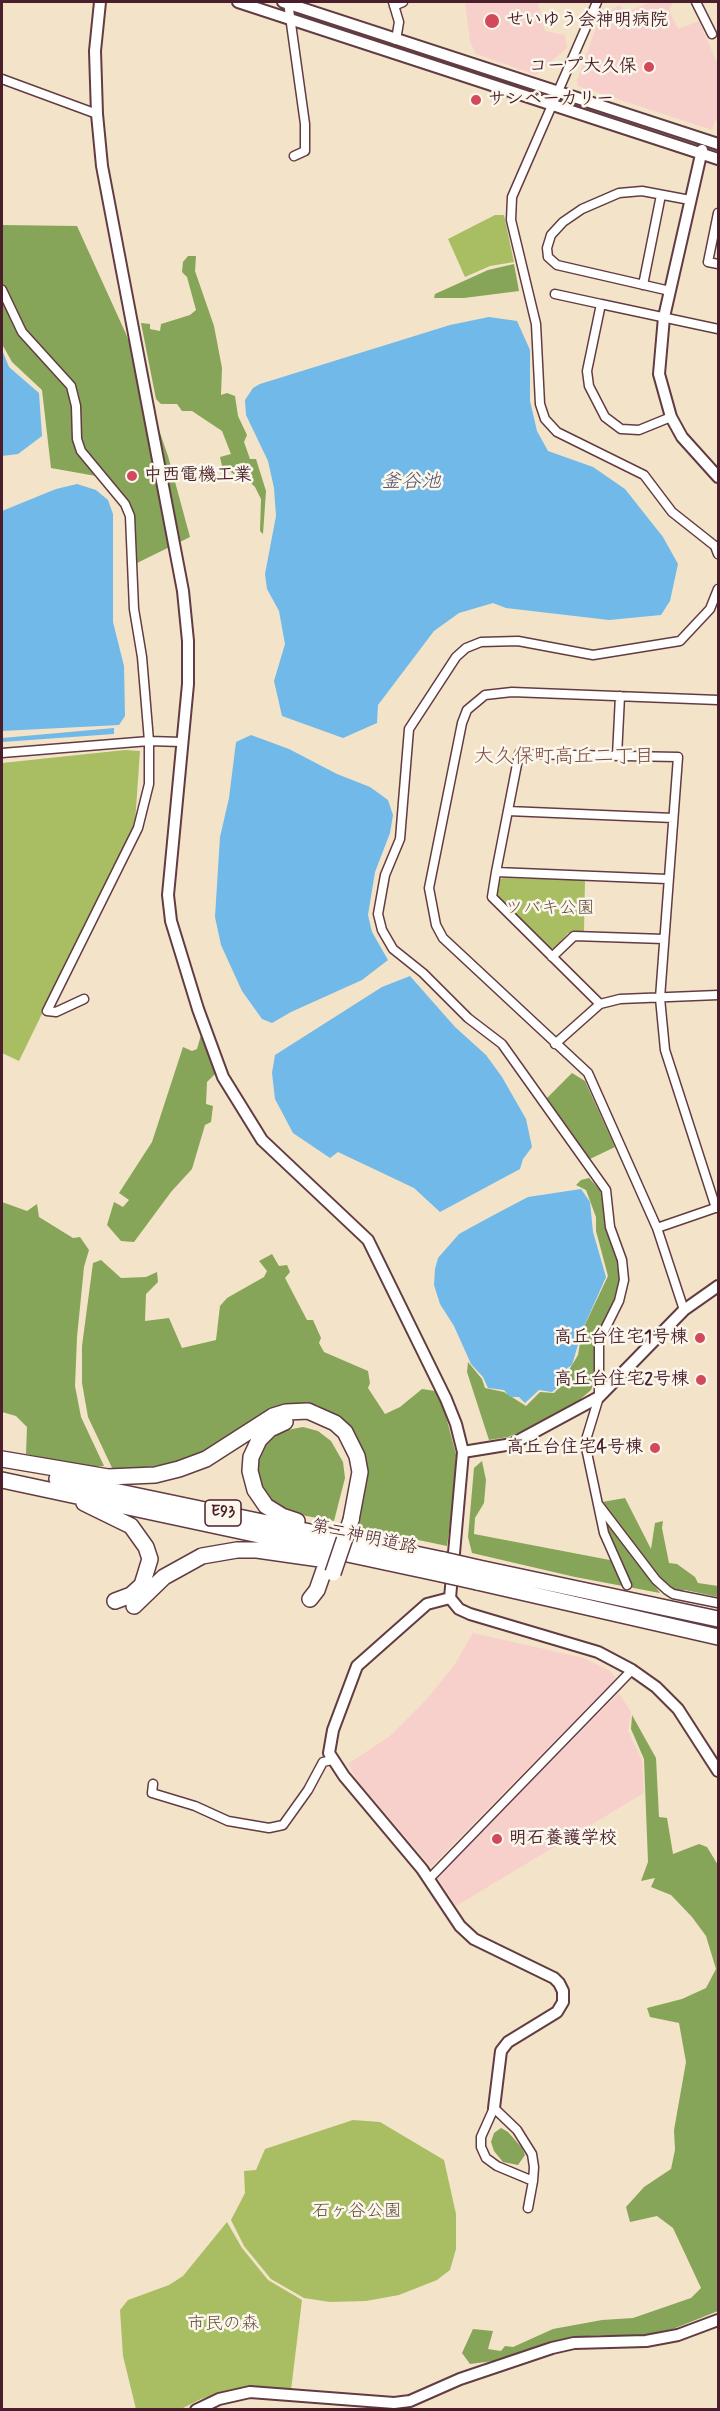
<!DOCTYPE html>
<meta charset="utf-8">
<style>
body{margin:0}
#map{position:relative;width:720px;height:2411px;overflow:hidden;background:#f3e3c8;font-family:Mynerve,sans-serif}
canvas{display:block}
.frame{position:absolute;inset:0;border:3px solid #4a1f2b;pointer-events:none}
</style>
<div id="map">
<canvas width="720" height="2411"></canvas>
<div class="frame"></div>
</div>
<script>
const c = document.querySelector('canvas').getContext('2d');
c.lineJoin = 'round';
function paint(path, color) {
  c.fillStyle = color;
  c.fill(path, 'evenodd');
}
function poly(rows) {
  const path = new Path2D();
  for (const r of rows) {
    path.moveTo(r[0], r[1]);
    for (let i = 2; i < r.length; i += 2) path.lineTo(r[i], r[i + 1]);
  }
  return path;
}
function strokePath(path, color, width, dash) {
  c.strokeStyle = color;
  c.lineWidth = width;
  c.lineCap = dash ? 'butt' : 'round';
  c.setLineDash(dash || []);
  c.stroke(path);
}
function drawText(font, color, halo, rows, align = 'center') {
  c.font = font + ' Mynerve,"Klee One",sans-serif';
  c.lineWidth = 5;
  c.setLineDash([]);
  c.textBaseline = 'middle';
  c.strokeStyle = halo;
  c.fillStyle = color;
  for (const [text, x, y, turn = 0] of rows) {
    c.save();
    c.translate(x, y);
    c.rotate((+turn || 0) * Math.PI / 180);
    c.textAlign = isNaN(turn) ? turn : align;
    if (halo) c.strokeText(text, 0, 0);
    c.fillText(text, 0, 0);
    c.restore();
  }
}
paint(poly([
 [465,2,538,2,545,31,565,35,567,48,536,75,476,54,470,41],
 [652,2,673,2,669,10,678,29,699,21,718,65,718,119,714,122,712,130,578,86,577,80,595,31,594,25,618,5,628,11],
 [473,1633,584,1658,610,1671,616,1678,431,1867,357,1780,348,1764,390,1736,427,1699,455,1664],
 [619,1693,631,1712,628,1731,642,1760,644,1793,456,1906,437,1877]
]), '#f7d0cc');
paint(poly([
 [495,215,504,215,514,262,490,266,465,277,448,239],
 [125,750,140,751,135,823,19,1061,2,1053,2,763],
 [503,878,585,880,584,931,568,933,555,948,550,949,496,897,497,881],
 [353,2120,380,2122,444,2160,456,2214,456,2249,450,2270,437,2280,399,2295,366,2301,330,2302,304,2298,271,2279,244,2246,231,2220,245,2193,244,2171,256,2170,265,2149],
 [227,2222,242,2248,268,2280,302,2300,291,2390,245,2387,201,2399,181,2409,136,2409,123,2356,120,2310,128,2300,169,2285,183,2276]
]), '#a9be62');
paint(poly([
 [2,225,77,226,126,334,168,456,190,537,137,563,126,504,96,476,51,468,42,390,12,362,2,344],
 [188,256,196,256,195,271,214,326,222,368,221,395,227,393,235,396,238,416,247,435,244,442,250,459,256,459,266,491,263,534,260,531,261,499,255,487,247,479,238,477,222,466,220,457,231,454,222,431,192,411,182,411,177,404,161,404,156,399,141,323,150,324,150,329,160,331,161,324,190,315,196,310,187,277,182,272,183,262],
 [514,264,519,291,464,298,434,298,435,294,488,270],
 [201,1035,216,1073,207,1082,206,1104,213,1106,211,1122,205,1125,192,1169,171,1192,134,1242,121,1241,107,1225,114,1202,123,1207,129,1200,119,1193,152,1142,183,1047,192,1051,197,1049],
 [572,1073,585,1081,615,1147,590,1159,574,1140,547,1098],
 [589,1178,600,1190,606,1212,605,1223,620,1267,620,1288,597,1335,594,1383,591,1390,577,1402,539,1424,508,1437,489,1440,467,1372,468,1362,482,1379,485,1388,504,1392,526,1406,540,1392,554,1393,570,1377,569,1370,578,1355,582,1331,608,1276,596,1231,596,1217,586,1190,576,1185,581,1180],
 [2,1202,27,1211,37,1204,39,1217,73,1238,80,1237,89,1250,84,1267,77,1337,75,1386,81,1417,104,1466,87,1467,26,1454,27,1427,16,1416,2,1412],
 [272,1254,279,1266,287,1265,290,1272,285,1278,307,1320,313,1320,321,1338,319,1343,324,1352,368,1371,370,1383,368,1388,385,1414,400,1407,422,1389,435,1391,444,1409,456,1454,455,1487,447,1546,356,1527,364,1483,331,1414,317,1405,291,1405,208,1451,173,1463,114,1472,88,1417,82,1383,82,1346,93,1263,101,1260,121,1278,146,1277,157,1272,158,1282,146,1294,145,1321,169,1318,182,1348,216,1340,220,1306,227,1298,264,1277,267,1271,259,1261],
 [303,1427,318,1431,331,1441,343,1462,345,1478,334,1521,301,1515,272,1504,258,1478,259,1454,266,1444,282,1431],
 [482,1461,486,1480,484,1503,475,1518,474,1534,615,1561,603,1516,660,1593,575,1577,472,1553,468,1537,474,1468],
 [625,1498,651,1549,655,1523,663,1521,662,1528,669,1563,677,1564,695,1577,698,1583,718,1586,718,1597,685,1590,676,1591,660,1580,602,1502],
 [632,1715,656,1758,659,1817,667,1818,673,1854,699,1844,707,1847,718,1865,718,2311,673,2329,636,2337,598,2335,561,2339,501,2360,470,2364,462,2353,473,2329,493,2331,488,2349,501,2351,505,2346,513,2347,553,2329,602,2320,633,2318,691,2298,701,2288,673,2228,657,2216,630,2222,626,2207,644,2187,671,2169,675,2150,674,2130,686,2062,679,2023,650,2017,647,2008,682,1999,706,1988,716,1969,706,1936,692,1917,671,1895,651,1887,655,1878,641,1881,648,1862,644,1759,631,1729],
 [501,2128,508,2132,522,2148,525,2155,518,2165,503,2162,494,2151,491,2142,494,2133]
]), '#86a558');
paint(poly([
 [489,317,517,321,530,350,530,401,537,431,548,451,593,467,625,489,663,537,678,564,670,601,661,615,609,620,506,608,493,603,459,613,434,631,378,705,377,723,343,738,282,716,274,681,285,644,279,611,267,589,265,574,276,516,274,488,268,461,246,415,245,400,253,388,260,384,450,325],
 [2,350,9,367,39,393,42,436,18,454,2,456],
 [77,484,96,490,108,500,113,514,113,622,124,666,125,716,119,725,2,731,2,511,56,489],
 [114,728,114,734,2,742,2,738],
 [251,735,289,749,337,774,370,787,388,800,393,815,390,833,375,872,368,915,372,932,388,960,362,980,291,1012,272,1023,262,1019,242,991,221,945,215,917,220,837,229,798,236,742],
 [410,976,455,1027,486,1055,502,1077,526,1119,532,1147,523,1159,520,1169,440,1212,414,1188,338,1152,330,1158,293,1133,275,1099,272,1073,275,1055,382,987],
 [581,1189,590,1202,593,1232,606,1277,582,1331,572,1365,566,1369,568,1378,552,1392,539,1390,525,1403,519,1397,510,1397,504,1390,488,1388,483,1377,471,1364,454,1326,440,1304,434,1285,435,1269,438,1258,459,1234,490,1217,528,1197]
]), '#70b9e8');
const minor = poly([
 [288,2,305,124,305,151,294,156],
 [393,2,399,22,396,40],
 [597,2,512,197,511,220,536,324,540,404,545,419,557,432,644,475,672,512,715,546,718,554],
 [696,2,712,34],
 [394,6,403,2],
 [2,79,97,114],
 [718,213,708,262,718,264],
 [643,285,661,195],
 [2,290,22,332,71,386,76,406,77,439,81,451,125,504,130,516,134,609,142,657,149,741,149,784,138,828,47,1011,56,1012,84,999],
 [670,291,557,265,548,257,547,248,551,235,563,222,582,209,619,193,642,191,690,200],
 [555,294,601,304],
 [671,417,639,430,621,429,605,417,589,386,587,371,601,304,718,329],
 [2,753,149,741,182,742],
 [617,756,620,696],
 [508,811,673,818],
 [496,872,492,897,600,1004],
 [667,879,496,872,519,754,678,757,660,998,665,1050,716,1208],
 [552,957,574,936,664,939],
 [555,1044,600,1004,620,999,718,995],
 [657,1228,718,1207],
 [684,1310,657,1228,588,1073,443,938,436,925,429,888,462,723,467,710,485,695,512,692,718,700],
 [598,1504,656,1580,667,1590,673,1594,718,1603],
 [627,1585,604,1533,585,1443,599,1397,599,1341,619,1301,624,1280,622,1260,610,1227,606,1190,502,1044,468,1018,423,973,393,949,382,930,378,914,385,875,400,839,409,729,456,657,466,648,481,642,518,641,593,655,680,641,710,609,718,589],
 [153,1784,152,1793,195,1806,228,1821,269,1828,283,1825,308,1790,323,1762,332,1760],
 [430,1878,632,1670],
 [528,2208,533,2181,534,2167,532,2154,517,2130,494,2108,481,2137,481,2147,486,2158,497,2166,533,2181]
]);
const tertiary = poly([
 [100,2,95,51,97,114,102,166,183,591,188,641,188,684,168,895,171,921,198,1009,223,1077,262,1140,368,1240,446,1399,456,1424,463,1452,450,1598,459,1609,470,1614,598,1652,632,1670,656,1687,678,1709,718,1771],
 [238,2,718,159],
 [283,2,718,144],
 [702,150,664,317,659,374,671,417,682,437,718,477],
 [463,1452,512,1444,599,1397,684,1310,718,1286],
 [450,1598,427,1604,357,1666,333,1730,329,1753,344,1776,422,1869,460,1926,474,1939,554,1978,559,1983,563,1991,563,2002,557,2012,508,2042,501,2051,494,2108],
 [196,2410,219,2399,250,2392,394,2403,410,2401,460,2379,552,2348,574,2343,646,2341,678,2335,718,2320]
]);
const motorway = poly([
 [285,1422,270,1429,259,1440,251,1457,250,1471,255,1490,266,1506,282,1516,297,1521],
 [2,1459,108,1477,155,1475,179,1469,206,1459,273,1416,286,1412,308,1411,335,1423,345,1432,357,1456,360,1472,351,1520],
 [57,1479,444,1560],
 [2,1480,441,1574],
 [84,1503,131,1526,146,1547,150,1559,142,1585,131,1595,115,1601],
 [479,1568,718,1619],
 [477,1582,718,1637],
 [310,1599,317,1590,324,1570],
 [134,1606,164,1577,202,1556,237,1550,257,1550,327,1560]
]);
strokePath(minor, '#633c43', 11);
strokePath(tertiary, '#633c43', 14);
strokePath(motorway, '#633c43', 18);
strokePath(minor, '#fff', 8);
strokePath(tertiary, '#fff', 10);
strokePath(motorway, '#fff', 15);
const motorwayBridge = poly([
 [444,1560,479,1568],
 [333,1573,351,1520],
 [441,1574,477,1582]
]);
strokePath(motorwayBridge, '#633c43', 18, []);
strokePath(motorwayBridge, '#fff', 15);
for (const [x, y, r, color] of [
 [492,21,8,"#d1495b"],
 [649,67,6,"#d1495b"],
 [476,100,6,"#d1495b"],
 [132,476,6,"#d1495b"],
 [700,1338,6,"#d1495b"],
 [701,1380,6,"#d1495b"],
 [655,1448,6,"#d1495b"],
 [497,1839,6,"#d1495b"]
]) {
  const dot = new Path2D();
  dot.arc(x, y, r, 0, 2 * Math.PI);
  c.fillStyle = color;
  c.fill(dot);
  strokePath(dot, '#fbf7ec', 2);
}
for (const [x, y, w] of [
 [223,1513,36]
]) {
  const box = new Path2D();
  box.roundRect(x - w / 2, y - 13, w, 26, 4.5);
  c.fillStyle = '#fbf7ec';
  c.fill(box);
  strokePath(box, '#4a1f2b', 1.5);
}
drawText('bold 16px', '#4a1f2b', null, [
 ["E93",223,1513]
]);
drawText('bold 18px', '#4a1f2b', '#fbf7ec', [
 ["せいゆう会神明病院",506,21],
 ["コープ大久保",637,67,"right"],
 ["サンベーカリー",488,100],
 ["中西電機工業",144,476],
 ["高丘台住宅1号棟",688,1338,"right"],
 ["高丘台住宅2号棟",689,1380,"right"],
 ["高丘台住宅4号棟",643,1448,"right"],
 ["明石養護学校",509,1839]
], 'left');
drawText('18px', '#664f3c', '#fbf7ec', [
 ["ツバキ公園",550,909],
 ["石ヶ谷公園",357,2212],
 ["市民の森",223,2325]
]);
drawText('18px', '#4a1f2b', '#fbf7ec', [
 ["第二神明道路",364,1538,12]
]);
drawText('italic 20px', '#57556d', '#fbf7ec', [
 ["釜谷池",411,483]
]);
drawText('20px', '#7f4c45', '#fbf7ec', [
 ["大久保町高丘二丁目",564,758]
]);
</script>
